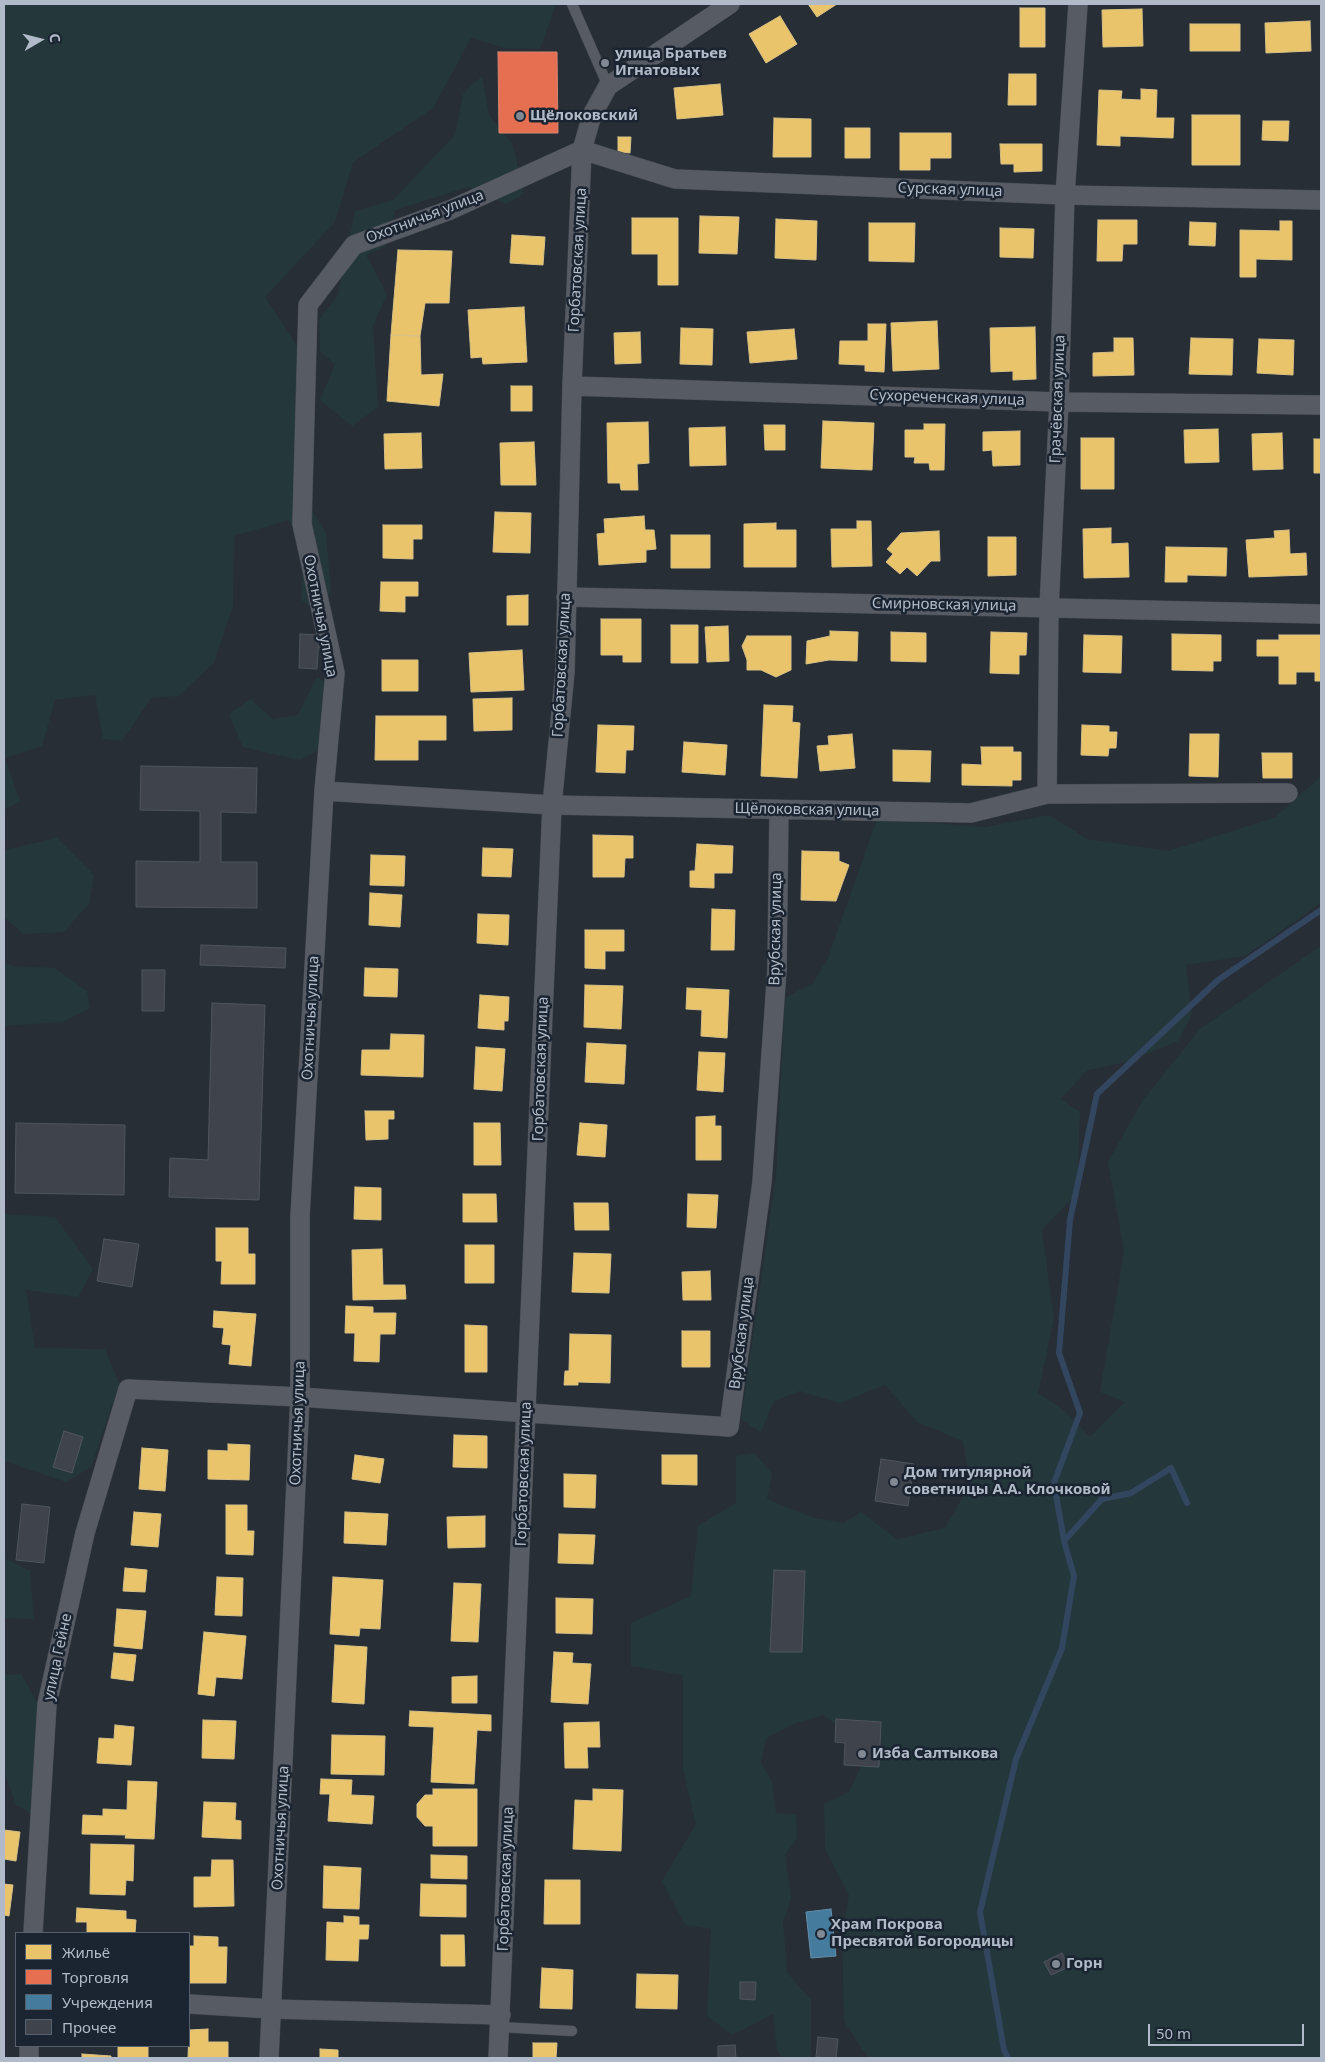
<!DOCTYPE html>
<meta charset="utf-8">
<style>
body{margin:0}
#map{position:relative;width:1325px;height:2062px;overflow:hidden;background:#272e36;font-family:"Noto Sans",sans-serif}
canvas{display:block}
.frame{position:absolute;inset:0;border:5px solid #b1bac8;pointer-events:none}
.legend{position:absolute;left:15px;top:1932px;width:175px;height:115px;box-sizing:border-box;background:#1b2431;border:1px solid #57606d;margin:0;padding:6px 9px;list-style:none;font-size:15px;color:#b1bac8}
.legend li{display:flex;align-items:center;gap:10px;height:25px}
.legend b{width:25px;border:1px solid #57606d}
.north{position:absolute;left:15px;top:15px;width:50px;height:50px;-webkit-text-stroke:4px #1b2431;paint-order:stroke;rotate:82deg;font-size:14px;font-weight:700;line-height:20px;text-align:center;color:#b1bac8}
.north::after{content:'';display:block;margin:auto;width:18px;height:22px;background:#b1bac8;clip-path:polygon(50% 0,100% 100%,50% 72%,0 100%)}
.scale{position:absolute;left:1148px;top:2024px;width:156px;height:22px;box-sizing:border-box;border:2px solid #b1bac8;border-top:0;padding-left:6px;font-size:15px;line-height:18px;white-space:nowrap;color:#b1bac8;-webkit-text-stroke:4px #1b2431;paint-order:stroke}
</style>
<div id="map">
<canvas width="1325" height="2062"></canvas>
<div class="frame"></div>
<ul class="legend">
<li><b style="height:14px;background:#e9c46a"></b>Жильё</li>
<li><b style="height:14px;background:#e76f51"></b>Торговля</li>
<li><b style="height:14px;background:#457b9d"></b>Учреждения</li>
<li><b style="height:14px;background:#3f444c"></b>Прочее</li>
</ul>
<div class="north">С</div>
<div class="scale">50 m</div>
</div>
<script>
const c = document.querySelector('canvas').getContext('2d');
c.lineJoin = 'round';
function paint(path, color) {
  c.fillStyle = color;
  c.fill(path, 'evenodd');
}
function poly(rows) {
  const path = new Path2D();
  for (const r of rows) {
    path.moveTo(r[0], r[1]);
    for (let i = 2; i < r.length; i += 2) path.lineTo(r[i], r[i + 1]);
  }
  return path;
}
function strokePath(path, color, width, dash) {
  c.strokeStyle = color;
  c.lineWidth = width;
  c.lineCap = dash ? 'butt' : 'round';
  c.setLineDash(dash || []);
  c.stroke(path);
}
function drawText(font, color, halo, rows, align = 'center') {
  c.font = font + ' "Noto Sans",sans-serif';
  c.lineWidth = 5;
  c.setLineDash([]);
  c.textBaseline = 'middle';
  c.strokeStyle = halo;
  c.fillStyle = color;
  for (const [text, x, y, turn = 0] of rows) {
    c.save();
    c.translate(x, y);
    c.rotate((+turn || 0) * Math.PI / 180);
    c.textAlign = isNaN(turn) ? turn : align;
    if (halo) c.strokeText(text, 0, 0);
    c.fillText(text, 0, 0);
    c.restore();
  }
}
paint(poly([
 [4,4,556,4,540,49,505,48,471,38,433,108,353,162,335,222,265,297,297,346,296,485,326,533,331,591,318,611,301,600,304,541,288,520,234,536,233,606,214,663,178,696,151,698,122,741,103,739,95,695,55,700,42,746,5,758,20,801,4,810],
 [482,76,489,115,513,145,524,194,506,204,468,187,395,210,386,246,366,255,387,294,373,326,378,407,352,426,320,400,335,364,320,351,319,320,338,295,355,211,393,200,455,135,463,94],
 [317,677,344,695,337,740,300,760,243,747,229,714,251,699,272,719,298,715],
 [1321,776,1321,903,1245,956,1186,965,1192,1014,1178,1041,1127,1062,1088,1070,1060,1099,1080,1112,1077,1193,1042,1230,1054,1319,1038,1393,1065,1411,1090,1437,1125,1402,1100,1392,1124,1251,1108,1162,1143,1100,1200,1029,1321,946,1321,2058,868,2058,844,2021,842,1934,849,1895,825,1849,824,1804,849,1792,861,1766,851,1737,824,1715,795,1723,766,1738,761,1763,772,1782,776,1813,796,1815,797,1838,785,1855,791,1897,783,1922,787,1972,811,2000,811,2058,783,2058,777,2050,773,2014,732,2035,707,2016,711,1929,685,1925,662,1881,696,1824,683,1769,683,1675,631,1666,631,1623,691,1596,698,1526,736,1503,736,1456,755,1453,772,1474,767,1499,811,1517,844,1523,861,1512,897,1539,945,1528,970,1484,963,1441,917,1422,885,1385,839,1403,800,1391,774,1401,761,1432,741,1419,776,1176,785,998,813,983,828,958,877,819,985,827,1049,815,1087,839,1169,851,1276,817],
 [57,838,94,875,89,904,63,932,23,934,4,917,4,850],
 [4,962,12,966,54,968,87,991,90,1008,63,1022,4,1026],
 [4,1214,55,1217,93,1269,78,1297,26,1290,35,1348,105,1349,119,1384,91,1467,66,1482,4,1461],
 [4,1558,30,1571,34,1619,4,1618],
 [21,1674,49,1723,32,1814,16,1805,4,1770,4,1675]
]), '#24383c');
const homes = poly([
 [808,4,837,4,817,17,808,4],
 [1020,8,1045,8,1045,47,1020,47,1020,8],
 [1142,9,1143,46,1103,47,1102,10,1142,9],
 [780,16,797,44,766,63,749,34,780,16],
 [1310,21,1311,51,1266,53,1265,23,1310,21],
 [1190,24,1240,24,1240,51,1190,51,1190,24],
 [1009,74,1036,74,1036,105,1008,105,1009,74],
 [720,84,723,115,677,119,674,88,720,84],
 [1141,89,1157,90,1156,118,1174,118,1173,138,1120,136,1120,146,1097,145,1099,90,1122,91,1121,99,1141,100,1141,89],
 [1192,115,1240,115,1240,165,1192,165,1192,115],
 [774,118,811,119,811,157,773,157,774,118],
 [1263,121,1289,121,1288,141,1262,140,1263,121],
 [845,128,870,128,870,158,845,158,845,128],
 [900,133,951,133,951,158,930,158,930,170,900,170,900,133],
 [618,137,631,137,630,153,618,152,618,137],
 [1000,144,1042,144,1042,171,1014,172,1014,164,1001,164,1000,144],
 [700,216,739,217,737,254,699,253,700,216],
 [632,218,678,218,678,285,658,285,658,254,632,254,632,218],
 [776,219,817,221,816,260,775,258,776,219],
 [1098,220,1137,220,1137,244,1123,244,1122,261,1097,261,1098,220],
 [1280,221,1292,221,1292,260,1256,259,1256,277,1240,277,1240,230,1280,231,1280,221],
 [1190,222,1216,223,1215,246,1189,245,1190,222],
 [869,223,915,223,914,262,869,261,869,223],
 [1000,228,1034,229,1033,258,1000,257,1000,228],
 [512,235,545,237,543,265,510,263,512,235],
 [398,250,452,251,449,303,425,303,420,336,391,335,398,250],
 [524,307,527,362,483,364,482,357,471,358,468,310,524,307],
 [937,321,939,369,893,371,891,323,937,321],
 [868,324,886,324,884,372,865,371,865,365,839,364,840,341,868,341,868,324],
 [1035,327,1036,379,1013,380,1013,371,991,372,990,328,1035,327],
 [681,328,713,329,712,365,680,364,681,328],
 [794,329,797,359,750,363,747,332,794,329],
 [640,332,641,363,615,364,614,333,640,332],
 [391,335,420,336,421,375,443,374,439,406,387,401,391,335],
 [1114,338,1133,338,1134,375,1093,376,1093,353,1114,352,1114,338],
 [1191,338,1233,339,1232,375,1189,374,1191,338],
 [1259,339,1294,340,1293,375,1257,373,1259,339],
 [511,386,532,386,532,411,511,411,511,386],
 [823,421,874,423,872,470,821,468,823,421],
 [648,422,649,463,637,464,638,490,621,490,620,483,608,483,607,423,648,422],
 [924,424,945,424,944,470,930,470,929,463,914,463,915,457,905,457,905,430,924,430,924,424],
 [764,425,785,425,785,450,765,450,764,425],
 [725,427,726,465,690,466,689,428,725,427],
 [1218,429,1219,462,1185,463,1184,430,1218,429],
 [1020,431,1020,465,993,466,992,450,983,451,983,432,1020,431],
 [421,433,422,468,385,469,384,434,421,433],
 [1282,433,1283,469,1253,470,1252,434,1282,433],
 [1081,438,1114,438,1114,489,1081,489,1081,438],
 [1314,439,1321,439,1321,473,1314,473,1314,439],
 [534,442,536,485,501,485,500,443,534,442],
 [495,512,531,513,530,553,493,552,495,512],
 [644,516,645,530,654,530,656,549,646,550,646,562,599,565,597,534,605,533,604,519,644,516],
 [857,521,871,521,872,566,832,567,831,529,857,529,857,521],
 [776,523,776,530,796,530,796,567,744,567,744,524,776,523],
 [383,525,422,525,422,539,413,539,413,559,383,558,383,525],
 [1111,528,1111,544,1128,543,1129,577,1084,578,1083,529,1111,528],
 [1289,530,1290,554,1306,553,1307,575,1249,577,1246,540,1275,538,1274,531,1289,530],
 [939,531,940,561,931,561,917,576,907,567,900,574,886,562,893,554,887,549,901,533,939,531],
 [671,535,710,535,710,568,671,568,671,535],
 [988,537,1016,537,1016,575,988,576,988,537],
 [1166,547,1227,548,1226,576,1187,575,1187,582,1165,582,1166,547],
 [381,582,418,582,418,596,405,596,405,612,380,611,381,582],
 [528,595,528,625,507,625,507,596,528,595],
 [601,619,641,619,641,662,623,662,623,655,601,655,601,619],
 [671,625,698,625,698,663,671,663,671,625],
 [728,626,729,661,707,662,705,627,728,626],
 [830,631,858,632,857,661,829,660,806,664,807,641,830,636,830,631],
 [891,632,926,633,926,662,891,661,891,632],
 [991,632,1027,633,1026,655,1019,655,1019,674,990,673,991,632],
 [1172,634,1221,635,1221,661,1213,661,1213,671,1172,670,1172,634],
 [1084,635,1122,636,1121,673,1083,672,1084,635],
 [1279,635,1321,635,1321,681,1315,681,1315,672,1296,672,1296,684,1279,684,1279,656,1257,656,1257,640,1279,640,1279,635],
 [747,636,791,636,791,670,776,677,761,670,747,670,747,660,742,646,747,636],
 [522,650,524,690,471,692,469,653,522,650],
 [382,660,418,660,418,691,382,691,382,660],
 [512,698,512,730,474,731,473,699,512,698],
 [764,705,793,706,792,722,800,723,797,778,761,776,764,705],
 [376,716,446,716,446,740,418,740,418,760,375,760,376,716],
 [598,725,634,726,633,750,626,750,625,773,596,772,598,725],
 [1082,725,1109,726,1109,732,1117,732,1116,748,1109,748,1108,756,1081,755,1082,725],
 [852,734,855,768,820,771,817,746,829,745,828,736,852,734],
 [1190,734,1219,734,1218,777,1189,776,1190,734],
 [684,742,727,745,725,775,682,772,684,742],
 [981,747,1013,747,1013,752,1021,752,1021,780,1012,780,1012,786,962,785,962,764,982,765,981,747],
 [893,750,931,751,930,782,893,781,893,750],
 [1262,753,1292,753,1292,778,1263,778,1262,753],
 [593,835,633,836,633,858,625,858,624,877,593,877,593,835],
 [697,844,733,846,732,873,714,873,714,888,690,887,690,871,695,871,697,844],
 [483,848,513,849,511,877,482,876,483,848],
 [802,851,839,852,839,861,849,865,836,901,801,900,802,851],
 [371,855,405,856,404,886,370,885,371,855],
 [370,893,402,895,400,927,369,925,370,893],
 [712,909,735,910,734,950,711,950,712,909],
 [478,914,509,915,508,945,477,943,478,914],
 [585,930,624,930,624,951,605,951,605,969,585,968,585,930],
 [365,968,398,969,397,997,364,996,365,968],
 [585,985,623,986,621,1029,584,1027,585,985],
 [687,988,729,990,727,1038,701,1036,702,1010,686,1009,687,988],
 [480,995,509,997,508,1021,504,1021,504,1030,478,1028,480,995],
 [391,1034,424,1035,423,1077,361,1075,362,1050,390,1050,391,1034],
 [587,1043,626,1045,624,1084,585,1082,587,1043],
 [476,1047,505,1049,502,1091,474,1089,476,1047],
 [699,1052,725,1053,723,1092,697,1090,699,1052],
 [365,1111,394,1111,394,1119,388,1119,388,1139,366,1140,365,1111],
 [715,1116,715,1126,721,1126,721,1160,696,1160,696,1117,715,1116],
 [474,1123,500,1123,501,1165,474,1165,474,1123],
 [580,1123,607,1125,605,1157,577,1155,580,1123],
 [355,1187,381,1188,381,1220,354,1219,355,1187],
 [463,1194,496,1194,497,1222,463,1222,463,1194],
 [688,1194,718,1195,716,1228,687,1227,688,1194],
 [574,1203,608,1203,609,1230,575,1230,574,1203],
 [216,1228,248,1228,248,1254,255,1254,255,1284,221,1284,222,1261,216,1261,216,1228],
 [465,1245,494,1245,494,1283,465,1283,465,1245],
 [382,1249,383,1285,405,1285,406,1299,353,1300,352,1250,382,1249],
 [574,1253,611,1254,609,1293,572,1292,574,1253],
 [710,1271,711,1300,683,1300,682,1272,710,1271],
 [346,1306,373,1307,373,1313,396,1313,395,1334,380,1334,379,1362,354,1361,355,1333,345,1333,346,1306],
 [214,1311,256,1314,251,1366,229,1364,231,1345,222,1344,224,1328,213,1327,214,1311],
 [465,1325,487,1326,487,1372,465,1372,465,1325],
 [682,1331,710,1331,710,1367,682,1367,682,1331],
 [570,1334,611,1335,610,1383,578,1382,578,1385,564,1385,565,1371,569,1371,570,1334],
 [454,1435,487,1436,487,1468,453,1467,454,1435],
 [228,1444,250,1445,249,1480,208,1479,208,1450,228,1451,228,1444],
 [142,1448,168,1450,165,1491,139,1489,142,1448],
 [355,1455,384,1459,380,1483,352,1479,355,1455],
 [662,1455,697,1455,697,1485,662,1484,662,1455],
 [564,1474,596,1475,595,1508,564,1507,564,1474],
 [226,1505,247,1505,247,1531,254,1531,253,1555,226,1554,226,1505],
 [134,1512,161,1514,158,1547,131,1545,134,1512],
 [345,1512,388,1514,386,1545,344,1543,345,1512],
 [485,1516,485,1547,448,1548,447,1517,485,1516],
 [559,1534,595,1535,593,1564,558,1563,559,1534],
 [125,1568,147,1570,145,1592,123,1591,125,1568],
 [217,1577,243,1578,242,1616,215,1615,217,1577],
 [333,1577,383,1580,380,1629,360,1628,359,1636,330,1634,333,1577],
 [454,1583,481,1584,478,1642,451,1641,454,1583],
 [556,1598,593,1599,592,1634,556,1633,556,1598],
 [117,1609,146,1611,142,1649,114,1646,117,1609],
 [204,1632,246,1636,242,1679,216,1677,214,1696,198,1694,204,1632],
 [335,1645,367,1647,364,1704,332,1702,335,1645],
 [554,1652,573,1653,572,1663,591,1664,588,1704,551,1702,554,1652],
 [114,1653,136,1655,133,1681,111,1678,114,1653],
 [477,1676,477,1703,452,1703,452,1677,477,1676],
 [410,1711,491,1715,491,1731,477,1730,474,1784,431,1782,434,1727,409,1726,410,1711],
 [203,1720,236,1721,234,1759,202,1758,203,1720],
 [599,1722,600,1747,587,1747,588,1768,565,1768,564,1723,599,1722],
 [115,1725,134,1727,131,1765,97,1763,99,1738,114,1739,115,1725],
 [332,1735,385,1736,384,1775,331,1774,332,1735],
 [321,1779,352,1780,351,1795,374,1796,372,1824,328,1821,330,1794,320,1794,321,1779],
 [128,1781,157,1782,154,1839,125,1838,126,1835,82,1834,83,1815,103,1816,103,1809,127,1810,128,1781],
 [433,1789,477,1789,477,1846,433,1846,433,1826,425,1826,417,1817,417,1804,425,1795,433,1795,433,1789],
 [593,1789,623,1790,621,1851,573,1849,575,1800,593,1801,593,1789],
 [204,1802,236,1803,235,1820,241,1821,241,1839,202,1837,204,1802],
 [4,1830,20,1832,16,1861,4,1859,4,1830],
 [91,1844,134,1845,133,1881,126,1880,125,1895,90,1894,91,1844],
 [431,1855,467,1856,467,1879,431,1878,431,1855],
 [212,1860,233,1860,234,1906,194,1907,194,1877,211,1877,212,1860],
 [324,1866,361,1868,359,1909,323,1908,324,1866],
 [545,1880,580,1880,580,1924,544,1924,545,1880],
 [4,1884,13,1885,9,1916,4,1915,4,1884],
 [421,1884,466,1885,466,1917,420,1916,421,1884],
 [77,1908,126,1911,126,1919,136,1920,135,1933,87,1933,87,1922,76,1922,77,1908],
 [344,1916,359,1917,359,1925,369,1925,368,1939,359,1939,358,1961,326,1960,327,1922,344,1923,344,1916],
 [441,1935,464,1935,465,1966,441,1966,441,1935],
 [194,1936,218,1937,218,1947,227,1947,226,1983,189,1983,189,1946,194,1946,194,1936],
 [542,1968,573,1970,572,2009,540,2008,542,1968],
 [637,1974,678,1975,677,2009,636,2008,637,1974],
 [208,2029,208,2042,228,2042,228,2058,188,2058,189,2030,208,2029],
 [533,2043,557,2043,556,2058,533,2058,533,2043],
 [118,2046,148,2046,148,2058,118,2058,118,2046],
 [320,2049,338,2050,338,2058,320,2058,320,2049],
 [82,2054,111,2056,111,2058,82,2058,82,2054]
]);
paint(homes, '#e9c46a');
strokePath(homes, '#d8c186', 1);
const shops = poly([
 [498,52,557,52,558,133,499,133,498,52]
]);
paint(shops, '#e76f51');
strokePath(shops, '#d78675', 1);
const public = poly([
 [831,1909,836,1956,811,1958,806,1912,831,1909]
]);
paint(public, '#457b9d');
strokePath(public, '#658eaa', 1);
strokePath(poly([
 [1064,1541,1102,1499,1131,1493,1171,1468,1187,1503],
 [1008,2058,1004,2050,980,1912,1016,1759,1062,1648,1074,1576,1064,1541,1054,1483,1080,1413,1059,1353,1070,1220,1097,1094,1218,980,1321,910]
]), '#334660', 6);
const building = poly([
 [300,634,319,635,317,669,299,668,300,634],
 [141,766,257,768,256,813,221,812,221,862,257,862,257,908,136,907,136,861,200,862,200,811,140,810,141,766],
 [201,945,286,948,285,968,200,965,201,945],
 [142,970,165,970,164,1011,142,1011,142,970],
 [212,1003,265,1005,259,1200,169,1197,170,1158,208,1160,212,1003],
 [16,1123,125,1125,124,1195,15,1193,16,1123],
 [104,1239,139,1244,132,1287,97,1281,104,1239],
 [64,1431,83,1437,72,1473,53,1467,64,1431],
 [881,1459,914,1464,908,1506,875,1501,881,1459],
 [22,1504,50,1507,44,1563,16,1560,22,1504],
 [774,1570,805,1571,802,1652,770,1652,774,1570],
 [836,1719,881,1722,879,1767,844,1765,845,1743,835,1742,836,1719],
 [1062,1953,1069,1967,1051,1975,1044,1962,1062,1953],
 [740,1982,756,1982,755,2000,740,1999,740,1982],
 [818,2037,838,2039,836,2058,816,2057,818,2037],
 [735,2045,736,2058,718,2058,718,2046,735,2045]
]);
paint(building, '#3f444c');
strokePath(building, '#4f555e', 1);
const service = poly([
 [572,4,608,86],
 [500,2027,572,2031]
]);
const minor = poly([
 [582,150,675,179,1065,195,1321,200],
 [572,386,1059,402,1321,405],
 [566,597,1321,614],
 [324,791,552,805,971,813,1047,794,1288,793],
 [1047,794,1049,608,1059,402,1065,195,1078,4],
 [33,1933,47,1704,85,1533,128,1389,300,1397,729,1427,762,1182,777,969,779,810],
 [189,2004,272,2009,501,2015],
 [29,2058,29,2046],
 [269,2058,300,1397,300,1216,324,791,335,673,302,524,308,305,354,245,450,210,582,150],
 [498,2058,552,805,565,672,572,386,582,150,592,115,608,86,730,4]
]);
strokePath(service, '#454a51', 11);
strokePath(minor, '#454a51', 20);
strokePath(service, '#575c64', 10);
strokePath(minor, '#575c64', 19);
for (const [x, y, r, color] of [
 [605,63,5,"#818995"],
 [520,116,5,"#818995"],
 [894,1482,5,"#818995"],
 [862,1754,5,"#818995"],
 [821,1934,5,"#818995"],
 [1056,1964,5,"#818995"]
]) {
  const dot = new Path2D();
  dot.arc(x, y, r, 0, 2 * Math.PI);
  c.fillStyle = color;
  c.fill(dot);
  strokePath(dot, '#1b2431', 2);
}
drawText('bold 15px', '#b1bac8', '#1b2431', [
 ["улица Братьев",615,54],
 ["Игнатовых",615,71],
 ["Щёлоковский",530,116],
 ["Дом титулярной",904,1473],
 ["советницы А.А. Клочковой",904,1490],
 ["Изба Салтыкова",872,1754],
 ["Храм Покрова",831,1925],
 ["Пресвятой Богородицы",831,1942],
 ["Горн",1066,1964]
], 'left');
drawText('15px', '#b1bac8', '#1b2431', [
 ["Сурская улица",950,190,2],
 ["Охотничья улица",425,217,-21],
 ["Горбатовская улица",578,260,-87],
 ["Сухореченская улица",947,398,2],
 ["Грачёвская улица",1058,399,-88],
 ["Смирновская улица",944,605,1],
 ["Охотничья улица",320,616,79],
 ["Горбатовская улица",562,665,-87],
 ["Щёлоковская улица",807,810,1],
 ["Врубская улица",776,929,-89],
 ["Охотничья улица",311,1018,-87],
 ["Горбатовская улица",541,1069,-88],
 ["Врубская улица",742,1333,-83],
 ["Охотничья улица",298,1423,-88],
 ["Горбатовская улица",524,1474,-88],
 ["улица Гейне",58,1657,-78],
 ["Охотничья улица",281,1828,-87],
 ["Горбатовская улица",506,1879,-88]
]);
</script>
